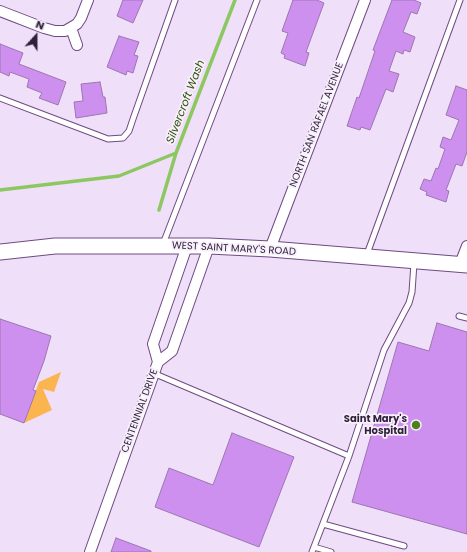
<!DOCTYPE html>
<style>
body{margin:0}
#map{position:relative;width:467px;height:552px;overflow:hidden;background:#efdff8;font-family:Poppins,sans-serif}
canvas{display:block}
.north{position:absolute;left:16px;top:16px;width:40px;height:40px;-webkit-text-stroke:3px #f7effc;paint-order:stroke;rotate:21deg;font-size:11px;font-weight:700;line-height:16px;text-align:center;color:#2f1f37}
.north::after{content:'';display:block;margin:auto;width:14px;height:18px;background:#2f1f37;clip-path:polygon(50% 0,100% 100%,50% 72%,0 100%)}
</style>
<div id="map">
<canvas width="467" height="552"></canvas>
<div class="north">N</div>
</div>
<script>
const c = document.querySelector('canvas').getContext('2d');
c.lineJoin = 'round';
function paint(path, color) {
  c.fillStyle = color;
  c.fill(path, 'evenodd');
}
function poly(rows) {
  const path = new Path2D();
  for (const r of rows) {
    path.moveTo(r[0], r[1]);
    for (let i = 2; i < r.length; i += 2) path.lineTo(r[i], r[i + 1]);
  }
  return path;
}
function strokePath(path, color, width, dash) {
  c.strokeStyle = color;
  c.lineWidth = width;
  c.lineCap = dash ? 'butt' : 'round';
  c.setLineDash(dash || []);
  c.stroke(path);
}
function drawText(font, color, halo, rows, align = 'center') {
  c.font = font + ' Poppins,sans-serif';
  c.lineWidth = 3.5;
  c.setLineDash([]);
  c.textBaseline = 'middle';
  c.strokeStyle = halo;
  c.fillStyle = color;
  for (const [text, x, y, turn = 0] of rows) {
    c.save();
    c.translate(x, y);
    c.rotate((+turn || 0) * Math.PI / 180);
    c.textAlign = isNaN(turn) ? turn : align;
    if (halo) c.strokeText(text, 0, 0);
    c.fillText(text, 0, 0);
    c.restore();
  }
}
paint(poly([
 [61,372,54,392,43,389,52,410,24,423,39,382]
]), '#fbb54f');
strokePath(poly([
 [0,190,119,176,176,153,235,0],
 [159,210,176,153]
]), '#8cc761', 3.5);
const building = poly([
 [123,0,143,0,133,23,117,16,123,0],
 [293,0,317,0,324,3,306,52,309,53,305,66,284,58,285,55,281,53,288,33,282,31,293,0],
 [392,0,414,0,421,3,417,14,411,12,403,32,415,37,410,52,404,50,403,54,396,51,389,71,399,74,393,92,386,89,370,130,361,127,360,130,347,126,357,97,359,98,375,51,373,50,392,0],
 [119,36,139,42,134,55,138,56,133,73,127,71,126,75,107,67,119,36],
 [0,44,23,53,19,64,66,82,58,105,39,98,42,93,27,87,29,79,10,72,9,76,0,72,0,44],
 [100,82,103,97,105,97,107,113,76,118,74,102,83,101,81,84,100,82],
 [456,86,467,90,467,152,462,166,456,164,446,190,449,191,446,202,426,195,427,192,420,189,424,179,431,181,436,168,438,169,445,149,440,147,443,137,451,140,459,120,446,115,456,86],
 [0,319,51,336,44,361,33,390,36,391,24,423,0,414,0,319],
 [437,323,467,332,467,534,352,502,398,342,429,351,437,323],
 [232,433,294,457,259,547,155,507,169,468,213,485,232,433],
 [116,538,151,551,151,552,111,552,116,538]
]);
paint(building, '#ce90ee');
strokePath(building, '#9c76b1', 1);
const lane = poly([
 [0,98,108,139,123,138,129,131,133,119,175,0],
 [163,244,257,0],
 [367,254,460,0],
 [459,316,467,318],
 [153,373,349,456],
 [323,524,404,546],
 [314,547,331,552],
 [312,552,349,456,384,350,409,303,412,292,414,263]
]);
const street = poly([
 [0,11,44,28,55,31,65,31,77,24,81,18,88,0],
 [71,28,77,45],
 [270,249,365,0],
 [460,264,467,246],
 [158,362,172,351,209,246],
 [90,552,158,362,153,344,187,246]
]);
const secondary = poly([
 [0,252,55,246,209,246,270,249,467,265]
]);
strokePath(lane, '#6f4a82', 7);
strokePath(street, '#6f4a82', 12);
strokePath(secondary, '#6f4a82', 17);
strokePath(lane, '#fff', 5);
strokePath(street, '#fff', 10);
strokePath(secondary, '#fff', 15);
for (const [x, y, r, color] of [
 [416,425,5,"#4d8219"]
]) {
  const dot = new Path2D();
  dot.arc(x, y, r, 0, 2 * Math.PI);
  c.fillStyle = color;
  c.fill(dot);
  strokePath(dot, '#f7effc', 1.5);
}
drawText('10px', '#2f1f37', '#f7effc', [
 ["NORTH SAN RAFAEL AVENUE",317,125,-69],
 ["WEST SAINT MARY'S ROAD",234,249,3],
 ["CENTENNIAL DRIVE",140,411,-70]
]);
drawText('bold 10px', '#2f1f37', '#f7effc', [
 ["Saint Mary's",407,419],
 ["Hospital",407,431]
], 'right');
drawText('italic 11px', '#2d5107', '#f7effc', [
 ["Silvercroft Wash",186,102,-69]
]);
</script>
